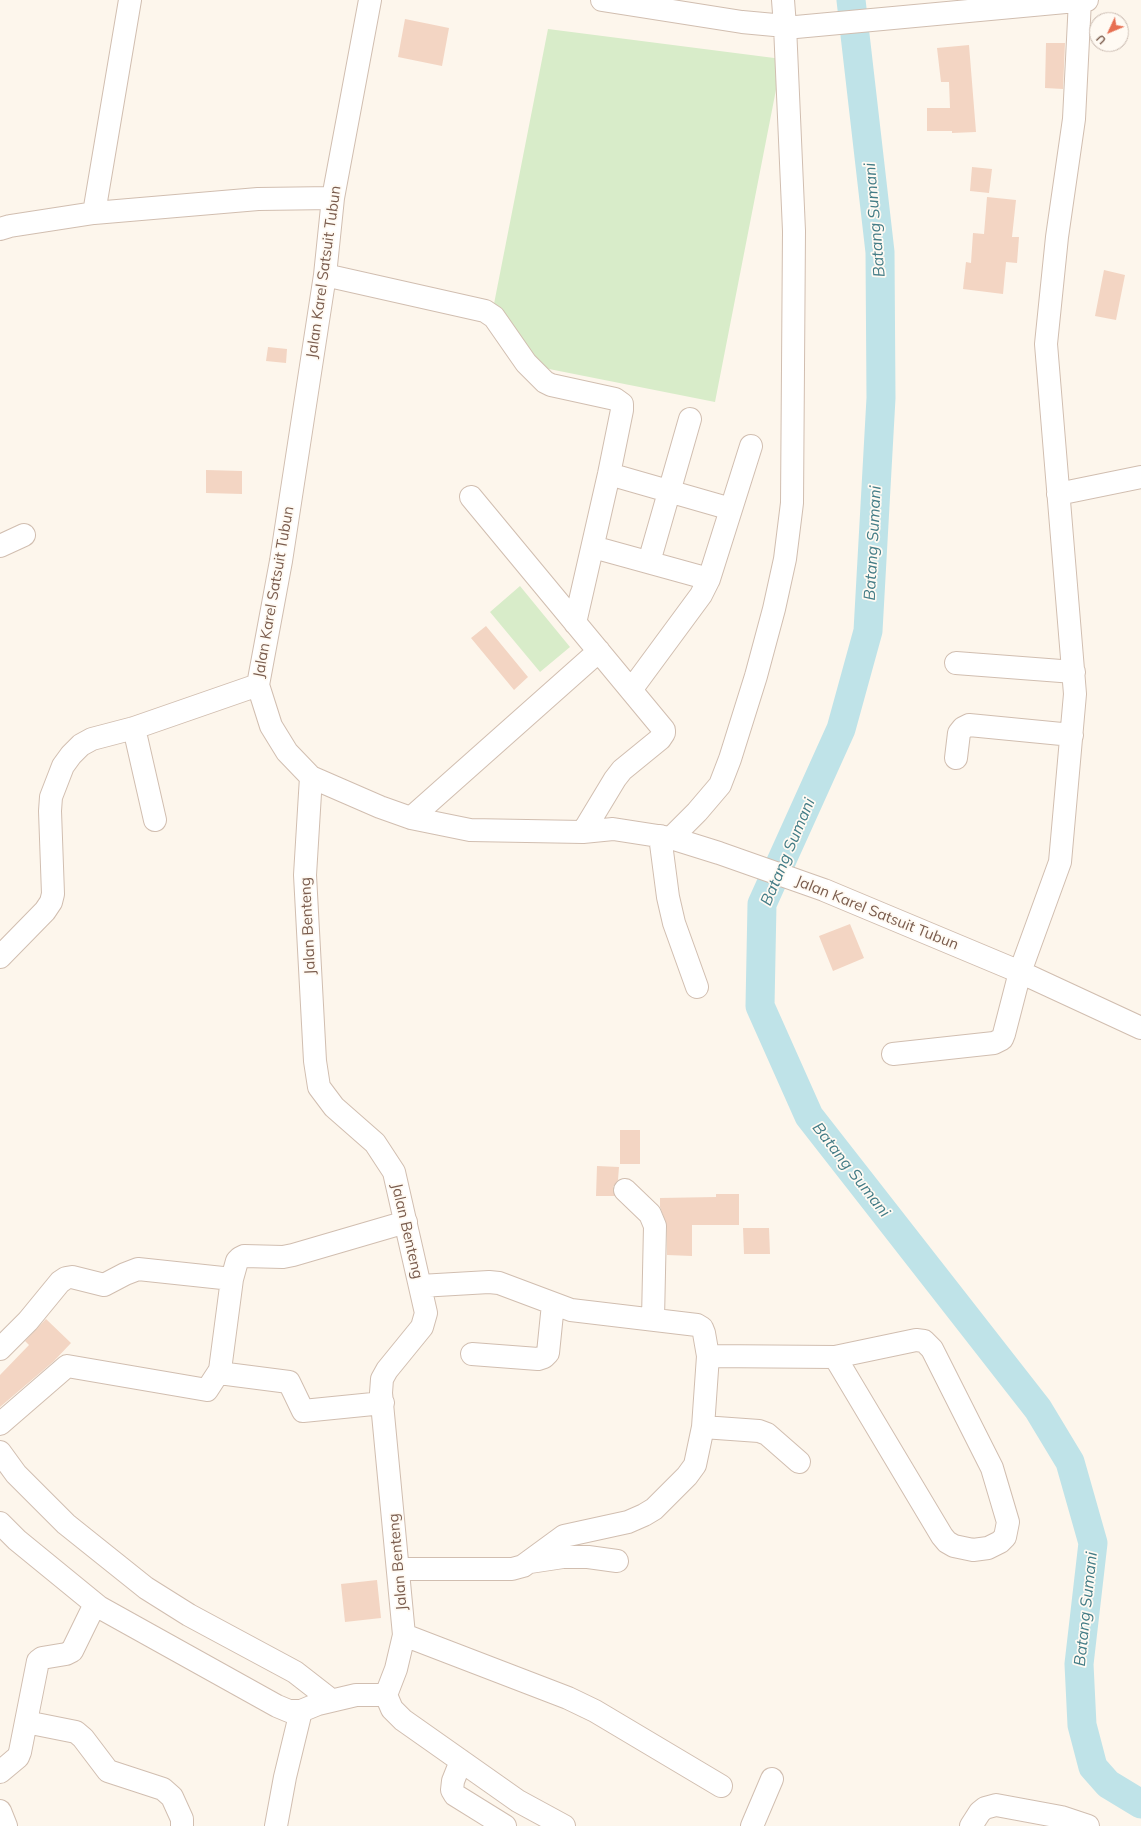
<!DOCTYPE html>
<style>
body{margin:0}
#map{position:relative;width:1141px;height:1826px;overflow:hidden;background:#fdf6ec;font-family:Mulish,sans-serif}
canvas{display:block}
.north{position:absolute;left:1089px;top:12px;width:40px;height:40px;box-sizing:border-box;background:#fffaf3;border:1px solid #cabbb1;border-radius:50%;rotate:226deg;font-size:11px;font-weight:700;line-height:16px;text-align:center;color:#7a5c4d}
.north::after{content:'';display:block;margin:auto;width:14px;height:18px;background:#e76f51;clip-path:polygon(50% 0,100% 100%,50% 72%,0 100%)}
</style>
<div id="map">
<canvas width="1141" height="1826"></canvas>
<div class="north">U</div>
</div>
<script>
const c = document.querySelector('canvas').getContext('2d');
c.lineJoin = 'round';
function paint(path, color) {
  c.fillStyle = color;
  c.fill(path, 'evenodd');
}
function poly(rows) {
  const path = new Path2D();
  for (const r of rows) {
    path.moveTo(r[0], r[1]);
    for (let i = 2; i < r.length; i += 2) path.lineTo(r[i], r[i + 1]);
  }
  return path;
}
function strokePath(path, color, width, dash) {
  c.strokeStyle = color;
  c.lineWidth = width;
  c.lineCap = dash ? 'butt' : 'round';
  c.setLineDash(dash || []);
  c.stroke(path);
}
function drawText(font, color, halo, rows, align = 'center') {
  c.font = font + ' Mulish,sans-serif';
  c.lineWidth = 3.5;
  c.setLineDash([]);
  c.textBaseline = 'middle';
  c.strokeStyle = halo;
  c.fillStyle = color;
  for (const [text, x, y, turn = 0] of rows) {
    c.save();
    c.translate(x, y);
    c.rotate((+turn || 0) * Math.PI / 180);
    c.textAlign = isNaN(turn) ? turn : align;
    if (halo) c.strokeText(text, 0, 0);
    c.fillText(text, 0, 0);
    c.restore();
  }
}
paint(poly([
 [548,29,782,59,715,402,539,367,492,314],
 [520,586,570,647,540,672,490,612]
]), '#d8ecc9');
strokePath(poly([
 [851,0,880,252,881,398,868,631,841,729,762,904,760,1006,809,1116,1038,1409,1070,1462,1093,1543,1079,1664,1082,1725,1093,1767,1108,1784,1141,1804]
]), '#bfe3e8', 29);
paint(poly([
 [405,19,449,28,442,66,398,57],
 [1046,43,1065,43,1063,89,1045,88],
 [969,45,976,132,952,133,952,131,927,131,927,108,950,108,949,82,941,82,937,48],
 [972,167,992,169,989,193,970,191],
 [987,197,1016,200,1012,237,1019,237,1017,263,1006,262,1003,294,963,289,966,262,971,263,973,233,984,234],
 [1104,270,1125,275,1116,320,1095,316],
 [268,347,287,349,286,363,266,361],
 [206,470,242,471,242,494,206,493],
 [486,626,528,677,514,690,471,638],
 [850,924,864,958,833,971,819,936],
 [620,1130,640,1130,640,1164,620,1164],
 [597,1166,619,1167,618,1180,613,1187,615,1196,596,1196],
 [716,1194,739,1194,739,1225,692,1225,692,1256,667,1255,667,1226,660,1207,660,1198,716,1197],
 [743,1228,769,1228,770,1254,744,1254],
 [46,1319,71,1343,54,1361,0,1407,0,1375,29,1345,25,1341],
 [377,1580,381,1618,345,1622,341,1584]
]), '#f3d5c3');
const minor = poly([
 [370,0,333,198,325,275,281,561,258,685,271,726,287,752,311,777,380,807,411,818,470,830,583,832,613,829,671,838,719,853,824,890,1020,972,1141,1028],
 [602,0,742,22,796,27,1087,0],
 [94,213,130,0],
 [0,229,10,226,94,213,258,199,333,198],
 [325,275,485,311,494,317,526,363,545,382,551,385,615,399,622,404,622,410,609,474,575,623],
 [609,474,731,509],
 [1058,494,1141,477],
 [471,497,664,730,664,733,660,739,622,770,615,779,583,832],
 [0,546,24,535],
 [593,547,709,579],
 [649,562,690,419],
 [956,663,1074,672],
 [631,690,701,595,709,579,751,446],
 [134,728,155,820],
 [956,758,959,733,963,728,969,725,1072,735],
 [311,777,305,875,315,1061,319,1087,334,1107,375,1143,394,1172,426,1313,422,1327,387,1370,382,1379,381,1393,404,1635,396,1669,386,1695],
 [411,818,599,651],
 [660,836,668,897,674,923,697,987],
 [671,838,697,812,720,785,730,759,756,676,774,609,785,559,792,503,794,231,785,26,783,0],
 [0,957,45,911,51,902,53,894,50,811,51,797,63,766,71,755,81,745,92,739,134,728,258,685],
 [893,1054,994,1043,1002,1039,1004,1034,1020,972,1060,862,1075,694,1046,344,1057,237,1074,119,1080,0],
 [625,1190,650,1214,655,1226,653,1319],
 [0,1349,28,1321,60,1282,66,1278,72,1277,104,1285,125,1274,138,1269,232,1279],
 [472,1354,538,1359,544,1357,548,1353,553,1304],
 [708,1356,835,1357,916,1340,924,1341,932,1349,992,1468,1008,1522,1005,1537,1000,1542,988,1548,973,1550,954,1546,947,1542,942,1536,835,1357],
 [219,1373,289,1382,303,1411,383,1403],
 [0,1424,67,1366,207,1390,220,1370,232,1279,237,1261,240,1258,244,1256,283,1257,293,1255,406,1222],
 [703,1427,759,1431,767,1434,799,1462],
 [0,1452,16,1474,66,1524,146,1588,189,1615,295,1672,331,1700],
 [0,1523,17,1540,99,1607,277,1706,289,1711,301,1711,318,1704,356,1695,386,1695],
 [530,1562,563,1557,588,1557,617,1561],
 [398,1569,512,1569,523,1566,564,1536,628,1522,644,1515,654,1509,687,1476,695,1465,703,1427,708,1356,704,1333,702,1328,697,1325,571,1310,499,1283,489,1282,420,1286],
 [404,1635,568,1698,595,1711,721,1786],
 [386,1695,392,1709,403,1720,518,1801,564,1826],
 [26,1722,76,1732,83,1738,108,1771,163,1789,172,1797,182,1819,182,1826],
 [461,1761,453,1781,452,1790,455,1795,505,1826],
 [0,1772,18,1757,20,1752,38,1661,42,1658,66,1654,72,1651,95,1604],
 [0,1811,6,1826],
 [276,1826,285,1777,301,1711],
 [752,1826,772,1779],
 [971,1826,980,1812,985,1808,996,1805,1061,1817,1088,1826]
]);
strokePath(minor, '#d1beb0', 24);
strokePath(minor, '#fff', 22);
drawText('15px', '#7a5c4d', '#fffaf3', [
 ["Jalan Karel Satsuit Tubun",324,272,-82],
 ["Jalan Karel Satsuit Tubun",274,592,-80],
 ["Jalan Karel Satsuit Tubun",877,913,22],
 ["Jalan Benteng",308,926,-93],
 ["Jalan Benteng",407,1231,77],
 ["Jalan Benteng",398,1562,-95]
]);
drawText('italic 16px', '#437c86', '#fffaf3', [
 ["Batang Sumani",875,220,-95],
 ["Batang Sumani",873,543,-87],
 ["Batang Sumani",788,852,-67],
 ["Batang Sumani",851,1170,52],
 ["Batang Sumani",1086,1609,-84]
]);
</script>
